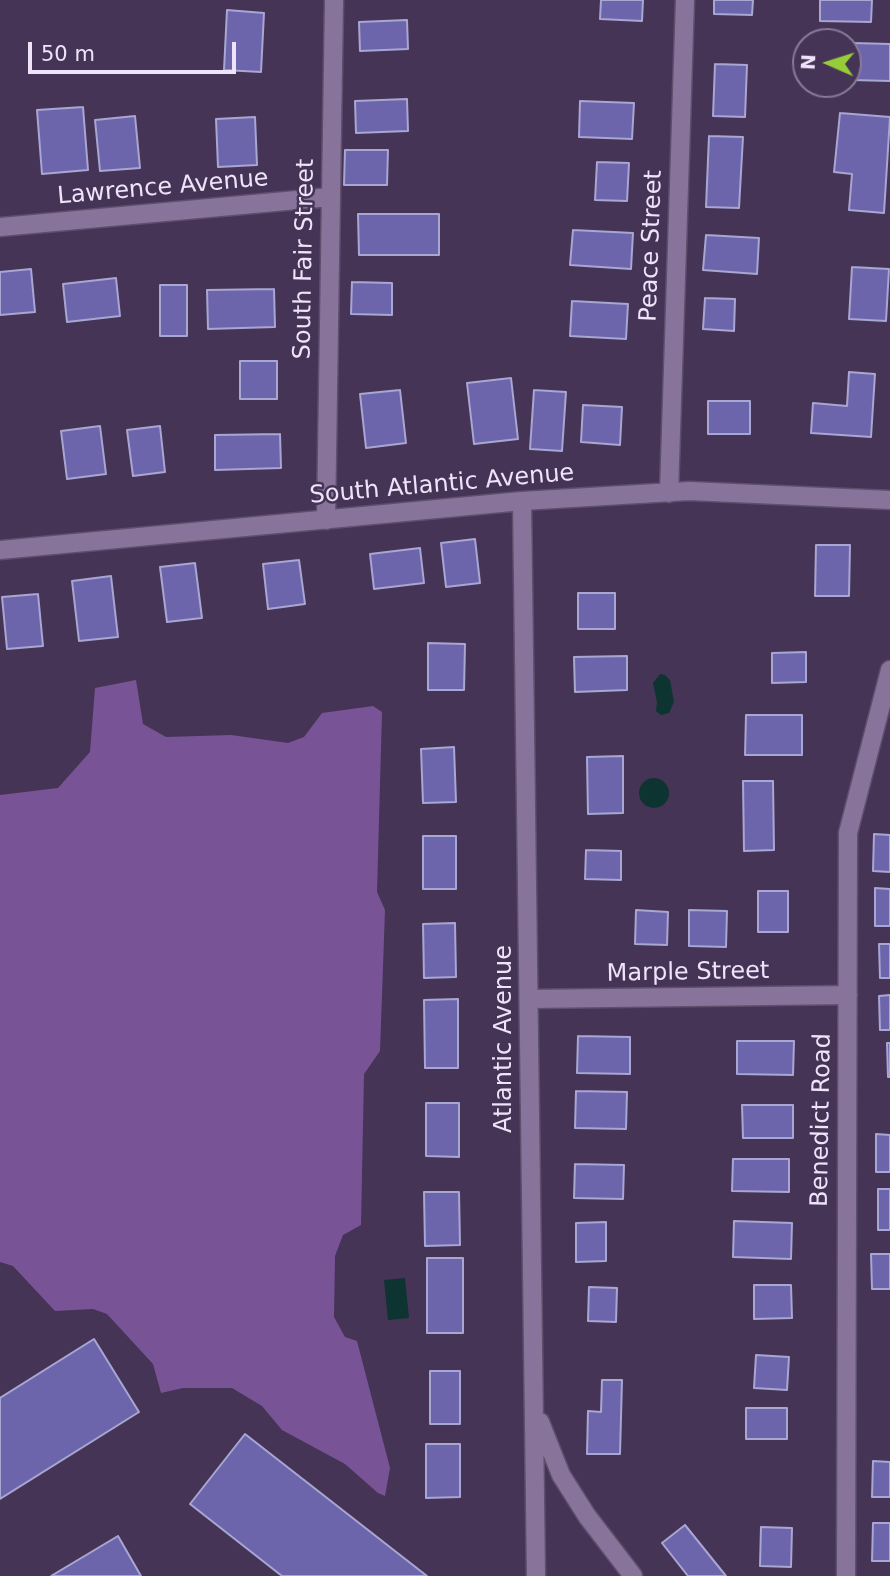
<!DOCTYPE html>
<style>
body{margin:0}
#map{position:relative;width:890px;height:1576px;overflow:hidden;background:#463457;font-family:"DejaVu Sans",sans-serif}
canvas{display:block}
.north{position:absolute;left:792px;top:28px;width:70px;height:70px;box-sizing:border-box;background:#463457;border:2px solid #897a98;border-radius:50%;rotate:273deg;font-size:19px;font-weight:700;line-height:28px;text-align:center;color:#eee3f9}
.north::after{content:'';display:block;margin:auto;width:24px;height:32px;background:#97cc38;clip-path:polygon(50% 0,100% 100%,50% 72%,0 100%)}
.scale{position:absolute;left:28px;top:42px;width:208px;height:32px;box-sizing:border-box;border:4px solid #eee3f9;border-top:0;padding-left:9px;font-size:21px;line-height:24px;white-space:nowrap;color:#eee3f9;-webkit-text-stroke:5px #463457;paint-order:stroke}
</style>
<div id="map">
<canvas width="890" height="1576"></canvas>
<div class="north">N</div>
<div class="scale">50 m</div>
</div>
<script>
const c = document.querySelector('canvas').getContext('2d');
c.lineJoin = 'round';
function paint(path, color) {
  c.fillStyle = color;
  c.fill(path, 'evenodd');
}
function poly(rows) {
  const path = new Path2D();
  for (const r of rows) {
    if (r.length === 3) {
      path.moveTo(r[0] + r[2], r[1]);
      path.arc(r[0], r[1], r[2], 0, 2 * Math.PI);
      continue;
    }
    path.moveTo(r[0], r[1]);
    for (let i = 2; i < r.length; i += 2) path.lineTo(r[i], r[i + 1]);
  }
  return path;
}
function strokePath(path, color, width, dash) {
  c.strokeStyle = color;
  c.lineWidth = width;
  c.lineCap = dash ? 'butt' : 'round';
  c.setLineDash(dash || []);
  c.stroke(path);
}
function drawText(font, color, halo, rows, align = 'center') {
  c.font = font + ' "DejaVu Sans",sans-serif';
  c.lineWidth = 5;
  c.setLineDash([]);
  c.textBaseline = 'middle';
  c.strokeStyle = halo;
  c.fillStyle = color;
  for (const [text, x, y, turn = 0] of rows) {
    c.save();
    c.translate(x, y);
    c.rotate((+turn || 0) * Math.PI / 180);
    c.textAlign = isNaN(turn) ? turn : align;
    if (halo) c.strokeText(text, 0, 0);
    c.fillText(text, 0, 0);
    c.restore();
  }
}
paint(poly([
 [136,680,143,724,166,737,231,735,288,743,304,737,322,713,373,706,382,712,377,892,385,910,380,1051,364,1074,361,1225,343,1235,335,1256,334,1317,345,1337,357,1341,390,1468,385,1496,378,1493,345,1464,282,1430,262,1406,232,1388,183,1388,161,1393,153,1364,107,1314,93,1309,55,1311,13,1266,0,1262,0,795,58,788,90,752,95,688]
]), '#785497');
paint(poly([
 [660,674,665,675,670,680,674,702,669,713,661,715,656,711,657,702,653,683],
 [654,793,15],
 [405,1278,409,1318,388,1320,384,1280]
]), '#0d3431');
const building = poly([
 [601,0,643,0,642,21,600,19,601,0],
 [714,0,753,0,752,15,714,14,714,0],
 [820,0,872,0,871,22,820,21,820,0],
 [227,10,264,13,261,72,224,70,227,10],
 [407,20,408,49,360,51,359,22,407,20],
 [853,43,890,44,890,81,852,80,853,43],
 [715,64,747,65,745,117,713,116,715,64],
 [407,99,408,131,356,133,355,101,407,99],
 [580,101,634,103,632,139,579,137,580,101],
 [83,107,88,170,42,174,37,110,83,107],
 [840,113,890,117,884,213,849,210,852,174,834,172,840,113],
 [135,116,140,168,100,171,95,120,135,116],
 [255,117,257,165,218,167,216,119,255,117],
 [709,136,743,137,739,208,706,207,709,136],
 [345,150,388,150,387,185,344,185,345,150],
 [597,162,629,163,627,201,595,200,597,162],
 [358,214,439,214,439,255,359,255,358,214],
 [573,230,633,233,631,269,570,265,573,230],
 [706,235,759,238,757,274,703,270,706,235],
 [852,267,889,269,886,321,849,319,852,267],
 [31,269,35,312,0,315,0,272,31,269],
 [116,278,120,316,67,322,63,284,116,278],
 [352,282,392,283,392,315,351,314,352,282],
 [160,285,187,285,187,336,160,336,160,285],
 [274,289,275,327,208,329,207,290,274,289],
 [705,298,735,299,734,331,703,329,705,298],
 [572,301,628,304,626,339,570,336,572,301],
 [240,361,277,361,277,399,240,399,240,361],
 [849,372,875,374,871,437,811,433,813,403,847,406,849,372],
 [511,378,518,439,474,444,467,383,511,378],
 [400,390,406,443,366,448,360,394,400,390],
 [534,390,566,392,562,451,530,449,534,390],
 [708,401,750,401,750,434,708,434,708,401],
 [583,405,622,407,620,445,581,442,583,405],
 [100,426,106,474,67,479,61,431,100,426],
 [160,426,165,472,133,476,127,430,160,426],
 [280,434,281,468,215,470,215,435,280,434],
 [475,539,480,583,446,587,441,543,475,539],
 [816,545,850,545,849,596,815,596,816,545],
 [420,548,424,583,374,589,370,554,420,548],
 [299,560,305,604,268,609,263,564,299,560],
 [195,563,202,618,167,622,160,567,195,563],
 [111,576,118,637,79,641,72,581,111,576],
 [578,593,615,593,615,629,578,629,578,593],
 [38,594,43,646,7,649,2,597,38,594],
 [428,643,465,644,464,690,428,690,428,643],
 [806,652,806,682,772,683,772,653,806,652],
 [627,656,627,690,575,692,574,657,627,656],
 [746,715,802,715,802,755,745,755,746,715],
 [454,747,456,802,423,803,421,749,454,747],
 [623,756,623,813,588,814,587,757,623,756],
 [743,781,773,781,774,850,744,851,743,781],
 [874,834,890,835,890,872,873,871,874,834],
 [423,836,456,836,456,889,423,889,423,836],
 [586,850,621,851,621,880,585,879,586,850],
 [875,888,890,889,890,926,875,926,875,888],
 [758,891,788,891,788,932,758,932,758,891],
 [636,910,668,912,667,945,635,944,636,910],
 [689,910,727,911,726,947,689,946,689,910],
 [455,923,456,977,424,978,423,924,455,923],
 [879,944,890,944,890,978,880,978,879,944],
 [890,995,890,1030,880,1030,879,996,890,995],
 [458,999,458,1068,425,1068,424,1000,458,999],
 [578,1036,630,1037,630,1074,577,1073,578,1036],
 [737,1041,794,1041,793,1075,737,1074,737,1041],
 [887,1043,890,1043,890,1077,888,1077,887,1043],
 [576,1091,627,1092,626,1129,575,1128,576,1091],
 [426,1103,459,1103,459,1157,426,1156,426,1103],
 [742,1105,793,1105,793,1138,743,1138,742,1105],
 [876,1134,890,1135,890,1172,876,1172,876,1134],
 [733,1159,789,1159,789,1192,732,1191,733,1159],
 [575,1164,624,1165,623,1199,574,1198,575,1164],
 [878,1189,890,1189,890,1230,878,1230,878,1189],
 [424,1192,459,1192,460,1245,425,1246,424,1192],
 [734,1221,792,1223,791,1259,733,1257,734,1221],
 [606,1222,606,1261,576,1262,576,1223,606,1222],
 [871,1254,890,1254,890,1289,872,1289,871,1254],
 [427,1258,463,1258,463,1333,427,1333,427,1258],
 [754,1285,791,1285,792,1318,754,1319,754,1285],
 [589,1287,617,1288,616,1322,588,1321,589,1287],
 [94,1339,139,1412,0,1499,0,1398,94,1339],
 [756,1355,789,1357,787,1390,754,1388,756,1355],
 [430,1371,460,1371,460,1424,430,1424,430,1371],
 [602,1380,622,1380,620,1454,587,1454,588,1411,601,1412,602,1380],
 [746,1408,787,1408,787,1439,746,1439,746,1408],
 [245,1434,427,1576,282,1576,190,1504,245,1434],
 [426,1444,460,1444,460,1497,426,1498,426,1444],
 [873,1461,890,1462,890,1497,872,1497,873,1461],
 [873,1523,890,1523,890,1561,872,1561,873,1523],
 [685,1525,726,1576,688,1576,662,1543,685,1525],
 [761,1527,792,1528,791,1567,760,1566,761,1527],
 [118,1536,141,1576,51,1576,118,1536]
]);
paint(building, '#6d65ac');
strokePath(building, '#a8a6d2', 2);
const minor = poly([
 [0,227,330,197],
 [669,493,685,0],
 [522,501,536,1576],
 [326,520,334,0],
 [0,550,522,501,689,491,890,500],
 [529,999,848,995],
 [540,1422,561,1475,587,1516,633,1576],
 [846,1576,848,833,890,670]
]);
strokePath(minor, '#5e4f6c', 21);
strokePath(minor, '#88749b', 18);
drawText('24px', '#eee3f9', '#463457', [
 ["Lawrence Avenue",163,188,-5],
 ["Peace Street",652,246,-88],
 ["South Fair Street",305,259,-89],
 ["South Atlantic Avenue",442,485,-5],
 ["Marple Street",688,973,-1],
 ["Atlantic Avenue",505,1039,-90],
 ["Benedict Road",822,1120,-89]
]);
</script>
